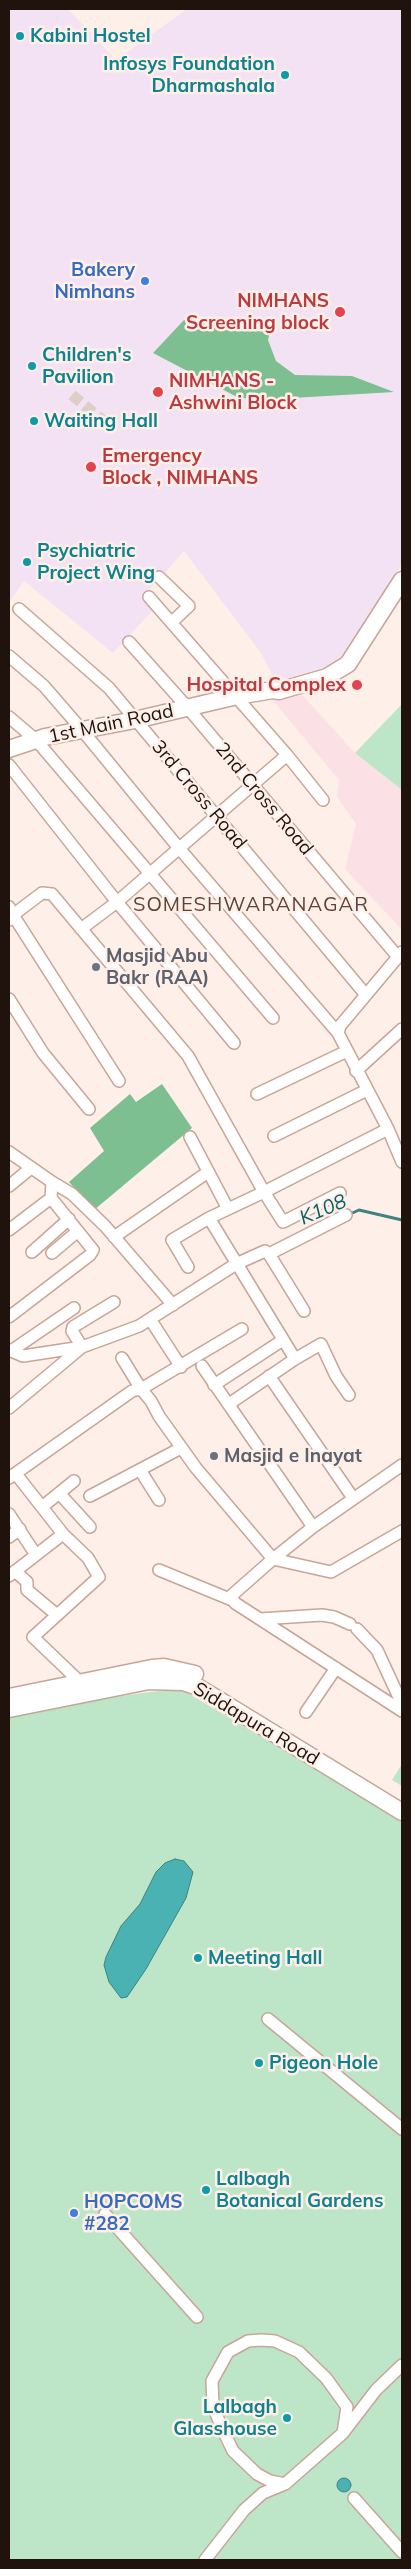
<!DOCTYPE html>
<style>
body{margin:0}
#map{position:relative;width:411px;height:2569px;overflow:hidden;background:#feefe8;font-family:Mulish,sans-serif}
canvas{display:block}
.frame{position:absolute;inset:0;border:10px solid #20130e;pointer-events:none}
</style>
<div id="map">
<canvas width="411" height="2569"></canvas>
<div class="frame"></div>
</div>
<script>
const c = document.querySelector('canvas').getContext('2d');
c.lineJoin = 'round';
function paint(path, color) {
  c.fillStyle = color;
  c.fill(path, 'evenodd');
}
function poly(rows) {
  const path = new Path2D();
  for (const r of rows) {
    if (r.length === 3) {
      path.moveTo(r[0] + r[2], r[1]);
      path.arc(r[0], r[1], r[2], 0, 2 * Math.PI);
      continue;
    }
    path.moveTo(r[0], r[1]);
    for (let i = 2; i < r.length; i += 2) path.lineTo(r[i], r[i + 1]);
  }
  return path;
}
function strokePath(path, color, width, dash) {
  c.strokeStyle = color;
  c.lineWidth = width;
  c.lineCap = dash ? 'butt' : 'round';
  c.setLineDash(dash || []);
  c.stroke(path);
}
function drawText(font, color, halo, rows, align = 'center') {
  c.font = font + ' Mulish,sans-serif';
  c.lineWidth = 5;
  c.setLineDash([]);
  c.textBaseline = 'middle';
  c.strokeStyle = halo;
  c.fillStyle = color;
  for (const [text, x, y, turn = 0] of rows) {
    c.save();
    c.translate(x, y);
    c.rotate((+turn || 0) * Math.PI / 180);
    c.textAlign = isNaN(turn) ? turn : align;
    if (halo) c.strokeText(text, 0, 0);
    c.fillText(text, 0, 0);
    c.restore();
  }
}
paint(poly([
 [297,689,355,753,402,790,402,930,345,869,356,824,337,797,339,780,270,697]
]), '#fbe1e5');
paint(poly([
 [9,9,68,9,116,60,187,9,402,9,402,564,340,663,276,682,261,653,184,551,142,598,153,610,113,653,24,581,9,603]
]), '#f3e2f4');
paint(poly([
 [402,704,402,790,355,753],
 [158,1691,184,1691,402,1820,402,2560,9,2560,9,1716,41,1707],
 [402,1764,402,1786,392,1780]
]), '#bce6c7');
paint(poly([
 [184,320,272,324,268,340,276,361,295,375,352,376,394,392,275,399,239,398,153,353],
 [162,1084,192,1128,94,1210,69,1182,104,1151,90,1128,130,1094,136,1102]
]), '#7dbf91');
const water = poly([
 [175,1859,184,1861,193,1872,186,1898,146,1969,127,1997,121,1998,109,1982,104,1965,106,1957,121,1926,140,1904,156,1872,165,1863,175,1859],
 [344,2485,7]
]);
paint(water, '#4bb2b4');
strokePath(water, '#3e8282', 1);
strokePath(poly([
 [348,1215,359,1210,402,1220]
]), '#3e8282', 3);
strokePath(poly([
 [72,395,106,423]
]), '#ddcec7', 11, [11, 5.5]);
const street = poly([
 [159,577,189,606,172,622],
 [149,597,287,755,323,800],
 [19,609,109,688,366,995],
 [129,642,187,707,398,957],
 [9,656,44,686,82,730,178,847,338,1033,388,1129,402,1162],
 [9,717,36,740,273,1018],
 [9,765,117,902,234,1043],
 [9,907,13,915,42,893,52,894,188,1056,264,1192,209,1218,295,1359],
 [9,920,13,915,119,1081],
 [81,929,117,902,287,755],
 [9,999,43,1053,89,1109],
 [338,1033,340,1026,402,952],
 [356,1071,402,1029],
 [257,1094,347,1051],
 [274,1136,367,1090],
 [190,1137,228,1209],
 [9,1152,52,1182,51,1198,93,1250,90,1255,9,1317],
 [52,1182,72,1194,105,1226,173,1305],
 [9,1186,31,1168],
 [340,1193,283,1222,264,1192,388,1129],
 [9,1230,51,1198],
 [114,1237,208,1172],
 [32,1252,69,1219],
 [52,1253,78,1231],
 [269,1254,346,1215],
 [188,1267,172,1240,209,1218],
 [150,1319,181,1367],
 [9,1350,23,1356,82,1347,139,1326,236,1264,265,1251,269,1254,304,1311],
 [11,1351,74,1308],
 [122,1358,141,1389,242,1329],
 [202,1366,313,1527],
 [269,1376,353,1498],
 [214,1385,283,1340],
 [229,1404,295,1359,321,1344,336,1376,349,1395],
 [9,1408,82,1347,72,1331,73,1327,114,1302],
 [402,1465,313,1527,273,1559,231,1596,235,1603,402,1711],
 [140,1470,159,1500],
 [9,1478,132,1391,141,1389,151,1401,159,1416,196,1468,273,1559,331,1572,402,1531],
 [59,1493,90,1527],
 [90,1496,181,1448],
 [42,1507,74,1481],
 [9,1514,36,1555],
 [63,1534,88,1558,99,1577,33,1637,79,1681,80,1687],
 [9,1537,20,1529],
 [159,1570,232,1600],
 [15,1571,27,1582,27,1590,57,1615],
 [9,1576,63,1534,16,1474],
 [260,1619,322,1615,334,1617,350,1624],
 [357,1629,377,1650,402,1704],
 [306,1712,336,1668],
 [268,2019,402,2129],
 [105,2214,197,2317],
 [285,2484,270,2481,257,2474,233,2451,221,2426,213,2406,212,2381,228,2352,248,2341,261,2340,275,2341,299,2352,326,2378,347,2407,343,2433],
 [354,2498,402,2552],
 [205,2560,244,2510,263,2493,285,2484,343,2433,376,2390,402,2365]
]);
const secondary = poly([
 [9,749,45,737,135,720,237,696,273,690,279,691,327,677,348,664,402,580],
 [9,1697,152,1668,164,1667,195,1674],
 [9,1709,149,1681,183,1682,198,1687,402,1812]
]);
strokePath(street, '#c8a596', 14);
strokePath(secondary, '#c8a596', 19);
strokePath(street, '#fff', 11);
strokePath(secondary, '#fff', 16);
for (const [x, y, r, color] of [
 [20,36,5,"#0f9aa8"],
 [285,75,5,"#0f9aa8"],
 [145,281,5,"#3f7fe0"],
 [340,312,6,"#e0444e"],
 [32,366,5,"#0f9aa8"],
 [158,392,6,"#e0444e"],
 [34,421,5,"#0f9aa8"],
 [91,467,6,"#e0444e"],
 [27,562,5,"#0f9aa8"],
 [357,685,6,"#e0444e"],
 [96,967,5,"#6b7280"],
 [214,1456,5,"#6b7280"],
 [198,1958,5,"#0f9aa8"],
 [259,2063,5,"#0f9aa8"],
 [206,2190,5,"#0f9aa8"],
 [74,2213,5,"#3f7fe0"],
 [287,2418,5,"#0f9aa8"]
]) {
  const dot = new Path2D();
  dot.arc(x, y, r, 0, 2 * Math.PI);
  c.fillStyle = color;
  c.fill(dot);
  strokePath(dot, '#feefe8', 2);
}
drawText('bold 19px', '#0d838f', '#feefe8', [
 ["Kabini Hostel",30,36],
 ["Infosys Foundation",275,64,"right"],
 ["Dharmashala",275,86,"right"],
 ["Children's",42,355],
 ["Pavilion",42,377],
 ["Waiting Hall",44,421],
 ["Psychiatric",37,551],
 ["Project Wing",37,573],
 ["Meeting Hall",208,1958],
 ["Pigeon Hole",269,2063],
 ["Lalbagh",216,2179],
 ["Botanical Gardens",216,2201],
 ["Lalbagh",277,2407,"right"],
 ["Glasshouse",277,2429,"right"]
], 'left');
drawText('bold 19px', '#366cbe', '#feefe8', [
 ["Bakery",135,270],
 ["Nimhans",135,292],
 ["HOPCOMS",84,2202,"left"],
 ["#282",84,2224,"left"]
], 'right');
drawText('bold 19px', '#be3a42', '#feefe8', [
 ["NIMHANS",329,301],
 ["Screening block",329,323],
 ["NIMHANS -",169,381,"left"],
 ["Ashwini Block",169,403,"left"],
 ["Emergency",102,456,"left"],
 ["Block , NIMHANS",102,478,"left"],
 ["Hospital Complex",346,685]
], 'right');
drawText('19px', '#20130e', '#feefe8', [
 ["1st Main Road",111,724,-12],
 ["3rd Cross Road",199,795,50],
 ["2nd Cross Road",264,799,50],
 ["Siddapura Road",256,1724,31]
]);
drawText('bold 19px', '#5b616d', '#feefe8', [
 ["Masjid Abu",106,956],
 ["Bakr (RAA)",106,978],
 ["Masjid e Inayat",224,1456]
], 'left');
c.letterSpacing = '1px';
drawText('20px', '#614336', '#feefe8', [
 ["SOMESHWARANAGAR",251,905]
]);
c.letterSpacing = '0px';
drawText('italic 20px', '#076164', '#feefe8', [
 ["K108",323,1210,-23]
]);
</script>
